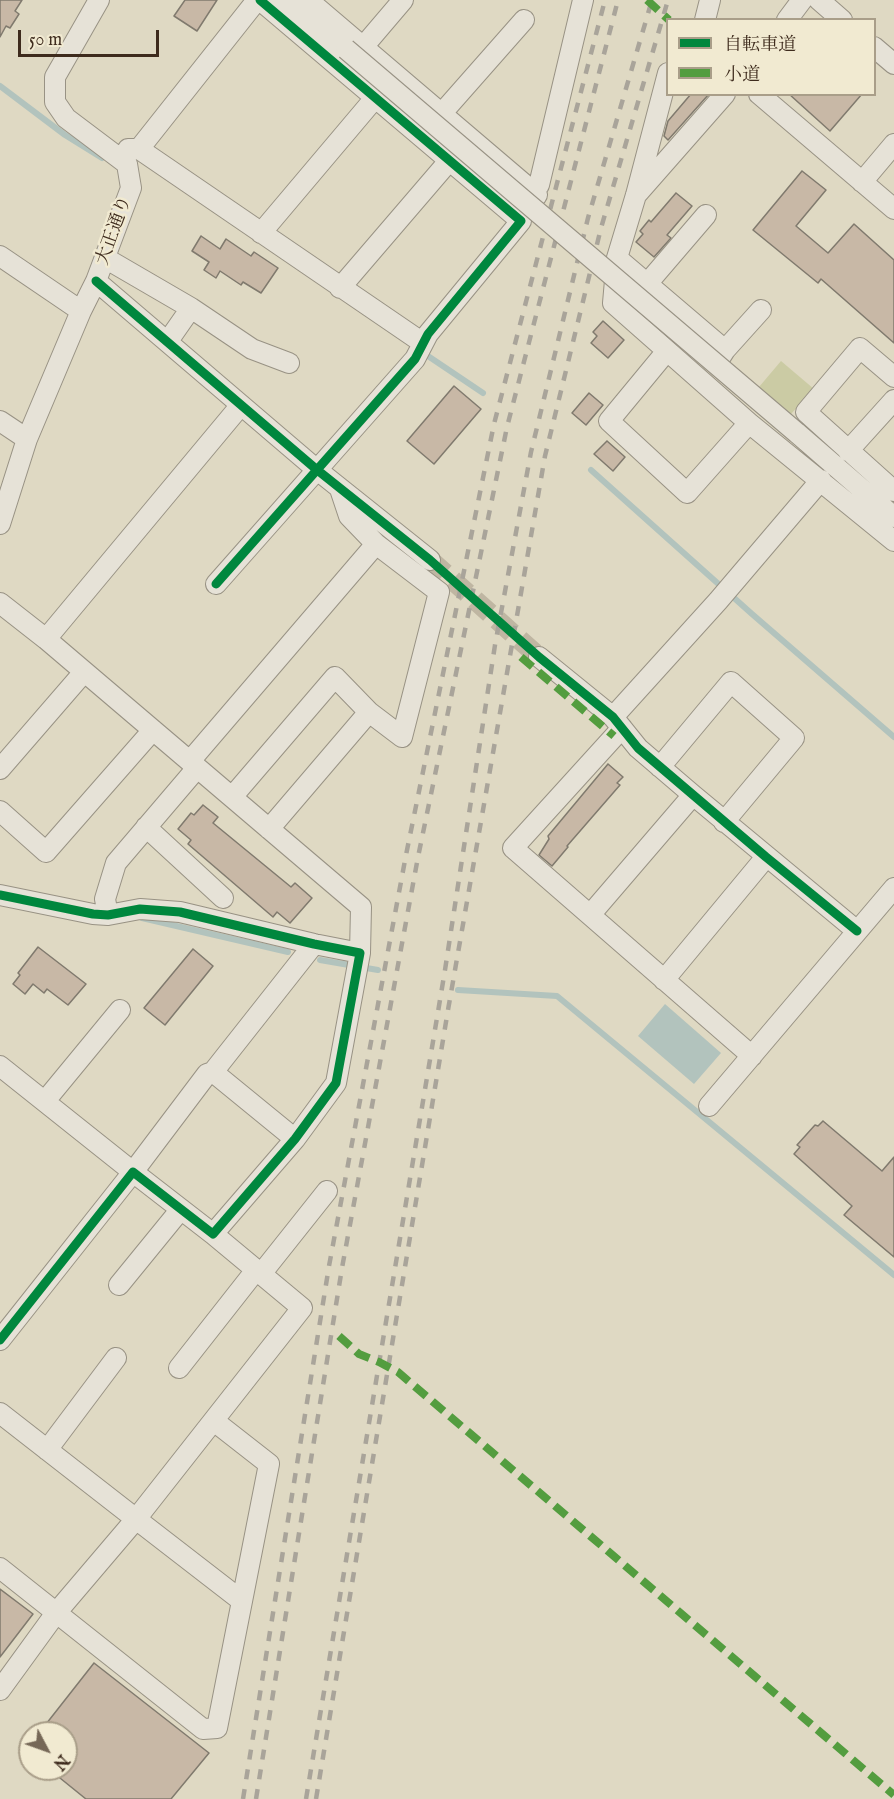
<!DOCTYPE html>
<meta charset="utf-8">
<style>
body{margin:0}
#map{position:relative;width:894px;height:1799px;overflow:hidden;background:#dfd9c3;font-family:"IM FELL English","Noto Serif JP",serif}
canvas{display:block}
.legend{position:absolute;left:666px;top:18px;width:210px;height:78px;box-sizing:border-box;background:#f1ead1;border:2px solid #a99e89;margin:0;padding:8px 10px;list-style:none;font-size:18px;color:#3e2b1d}
.legend li{display:flex;align-items:center;gap:12px;height:30px}
.legend b{width:30px;border:2px solid #a99e89}
.north{position:absolute;left:18px;top:1721px;width:60px;height:60px;box-sizing:border-box;background:#f1ead1;border:2px solid #a99e89;border-radius:50%;rotate:131deg;font-size:16px;font-weight:700;line-height:24px;text-align:center;color:#3e2b1d}
.north::after{content:'';display:block;margin:auto;width:21px;height:27px;background:#766857;clip-path:polygon(50% 0,100% 100%,50% 72%,0 100%)}
.scale{position:absolute;left:18px;top:30px;width:141px;height:27px;box-sizing:border-box;border:3px solid #3e2b1d;border-top:0;padding-left:8px;font-size:18px;line-height:21px;white-space:nowrap;color:#3e2b1d;-webkit-text-stroke:4px #f1ead1;paint-order:stroke}
</style>
<div id="map">
<canvas width="894" height="1799"></canvas>
<ul class="legend">
<li><b style="height:8px;background:#00873e"></b>自転車道</li>
<li><b style="height:8px;background:#539d3f"></b>小道</li>
</ul>
<div class="north">N</div>
<div class="scale">50 m</div>
</div>
<script>
const c = document.querySelector('canvas').getContext('2d');
c.lineJoin = 'round';
function paint(path, color) {
  c.fillStyle = color;
  c.fill(path, 'evenodd');
}
function poly(rows) {
  const path = new Path2D();
  for (const r of rows) {
    path.moveTo(r[0], r[1]);
    for (let i = 2; i < r.length; i += 2) path.lineTo(r[i], r[i + 1]);
  }
  return path;
}
function strokePath(path, color, width, dash) {
  c.strokeStyle = color;
  c.lineWidth = width;
  c.lineCap = dash ? 'butt' : 'round';
  c.setLineDash(dash || []);
  c.stroke(path);
}
function drawText(font, color, halo, rows, align = 'center') {
  c.font = font + ' "IM FELL English","Noto Serif JP",serif';
  c.lineWidth = 5;
  c.setLineDash([]);
  c.textBaseline = 'middle';
  c.strokeStyle = halo;
  c.fillStyle = color;
  for (const [text, x, y, turn = 0] of rows) {
    c.save();
    c.translate(x, y);
    c.rotate((+turn || 0) * Math.PI / 180);
    c.textAlign = isNaN(turn) ? turn : align;
    if (halo) c.strokeText(text, 0, 0);
    c.fillText(text, 0, 0);
    c.restore();
  }
}
paint(poly([
 [781,361,814,389,790,415,759,387]
]), '#cbcba4');
paint(poly([
 [665,1004,721,1053,694,1084,638,1036]
]), '#b2c3bd');
strokePath(poly([
 [0,86,65,135,102,158],
 [422,352,483,393],
 [591,470,752,614,894,737],
 [142,918,288,952],
 [320,960,378,970],
 [458,990,557,996,894,1275]
]), '#b2c3bd', 6);
const building = poly([
 [0,0,22,0,15,11,19,14,10,28,6,26,0,37,0,0],
 [185,0,217,0,197,31,174,16,185,0],
 [691,94,709,94,668,140,664,136,668,121,691,94],
 [789,94,862,94,830,131,789,94],
 [802,171,826,190,796,226,828,253,854,224,894,260,894,343,821,279,818,283,753,230,802,171],
 [676,193,692,206,667,235,671,238,654,257,636,242,643,234,640,231,649,220,651,222,676,193],
 [201,236,220,249,226,239,251,256,254,252,278,268,261,293,243,282,241,285,220,271,216,278,204,270,209,262,192,251,201,236],
 [603,321,624,340,608,358,591,343,597,336,593,332,603,321],
 [454,386,481,409,434,464,407,441,454,386],
 [589,393,603,405,586,425,572,413,589,393],
 [607,441,625,457,613,471,594,454,607,441],
 [608,764,623,777,617,783,620,785,567,846,568,847,552,866,539,855,549,839,548,836,608,764],
 [203,805,218,817,213,823,291,887,295,883,312,898,290,923,277,912,273,917,188,844,191,840,178,829,191,813,194,815,203,805],
 [38,947,86,984,68,1005,47,989,44,993,33,984,25,994,13,984,20,975,18,973,38,947],
 [193,949,213,966,165,1025,144,1008,193,949],
 [823,1121,882,1171,894,1157,894,1257,844,1215,852,1206,794,1154,800,1147,797,1145,815,1125,818,1126,823,1121],
 [0,1589,33,1614,0,1657,0,1589],
 [94,1663,209,1753,171,1799,86,1799,55,1774,59,1769,66,1769,66,1733,39,1733,94,1663]
]);
paint(building, '#c8b8a6');
strokePath(building, '#807a6e', 1.5);
strokePath(poly([
 [430,560,539,657]
]), '#bfb6a2', 20, [20, 10]);
const minor = poly([
 [285,0,346,49],
 [308,0,537,195,517,217],
 [819,0,842,20],
 [705,20,710,0],
 [787,20,802,0],
 [363,47,403,0],
 [874,47,894,64],
 [668,73,636,195,617,258,613,303,749,423,894,541],
 [759,94,894,209],
 [442,113,524,20],
 [128,149,139,149,257,0],
 [139,149,423,343],
 [862,182,894,144],
 [539,185,583,0],
 [638,193,725,94],
 [261,233,375,98],
 [0,256,81,311],
 [105,258,191,308,252,349,289,363],
 [617,258,725,350],
 [96,281,316,469,430,560],
 [340,288,449,161],
 [640,292,706,215],
 [168,341,191,308],
 [666,352,609,421,687,493,749,423],
 [718,361,725,350,761,310],
 [894,377,860,348,806,412,894,491],
 [0,421,27,439],
 [797,433,894,517],
 [848,451,894,400],
 [0,524,27,439,81,311,96,281,131,188,127,164,66,118,55,102,55,77,99,0],
 [216,584,415,359,428,334,521,221,260,0],
 [0,603,46,639,361,907,360,953],
 [46,639,241,405],
 [539,657,613,717,638,748,693,795,857,931],
 [613,717,718,601,821,480],
 [622,728,513,848,752,1056],
 [190,761,376,544],
 [660,767,731,682,794,738,724,822],
 [0,769,84,672],
 [232,797,335,677,369,712,402,737,439,592,376,544,349,516,340,489],
 [0,811,46,852,153,730],
 [146,827,223,898],
 [269,829,369,712],
 [0,895,93,914,108,915,140,909,180,912,314,944,360,953,336,1083,295,1139,213,1234,133,1172,0,1340],
 [108,915,105,899,116,863,197,768],
 [590,915,693,795],
 [664,980,766,857],
 [0,1066,133,1172,207,1074,213,1072,314,944],
 [213,1072,295,1139],
 [45,1101,120,1010],
 [709,1106,894,888],
 [213,1234,302,1308,136,1519,242,1601],
 [261,1274,327,1191],
 [119,1285,181,1209],
 [179,1368,256,1270],
 [0,1413,136,1519,56,1613,0,1690],
 [47,1450,116,1358],
 [0,1568,203,1729,217,1728,269,1464,214,1421]
]);
strokePath(minor, '#989284', 22);
strokePath(minor, '#e6e2d7', 20);
strokePath(poly([
 [243,1799,329,1266,406,855,494,424,605,0],
 [256,1799,342,1268,418,857,507,427,618,0],
 [306,1799,445,970,495,645,531,452,588,218,652,0],
 [316,1799,448,1010,545,456,601,228,668,0]
]), '#a9a49a', 4.5, [10, 10]);
const minorBridge = poly([
 [346,49,797,433]
]);
strokePath(minorBridge, '#989284', 22, []);
strokePath(minorBridge, '#e6e2d7', 20);
strokePath(poly([
 [647,0,669,20],
 [521,657,614,736],
 [339,1336,359,1354,379,1362,398,1372,412,1384,894,1795]
]), '#539d3f', 8, [15, 8]);
strokePath(poly([
 [96,281,316,469,430,560,539,657,613,717,638,748,766,857,857,931],
 [216,584,415,359,428,334,521,221,260,0],
 [0,895,93,914,108,915,140,909,180,912,314,944,360,953,336,1083,295,1139,213,1234,133,1172,0,1340]
]), '#00873e', 9);
drawText('18px', '#3e2b1d', '#f1ead1', [
 ["大正通り",115,231,-70]
]);
</script>
